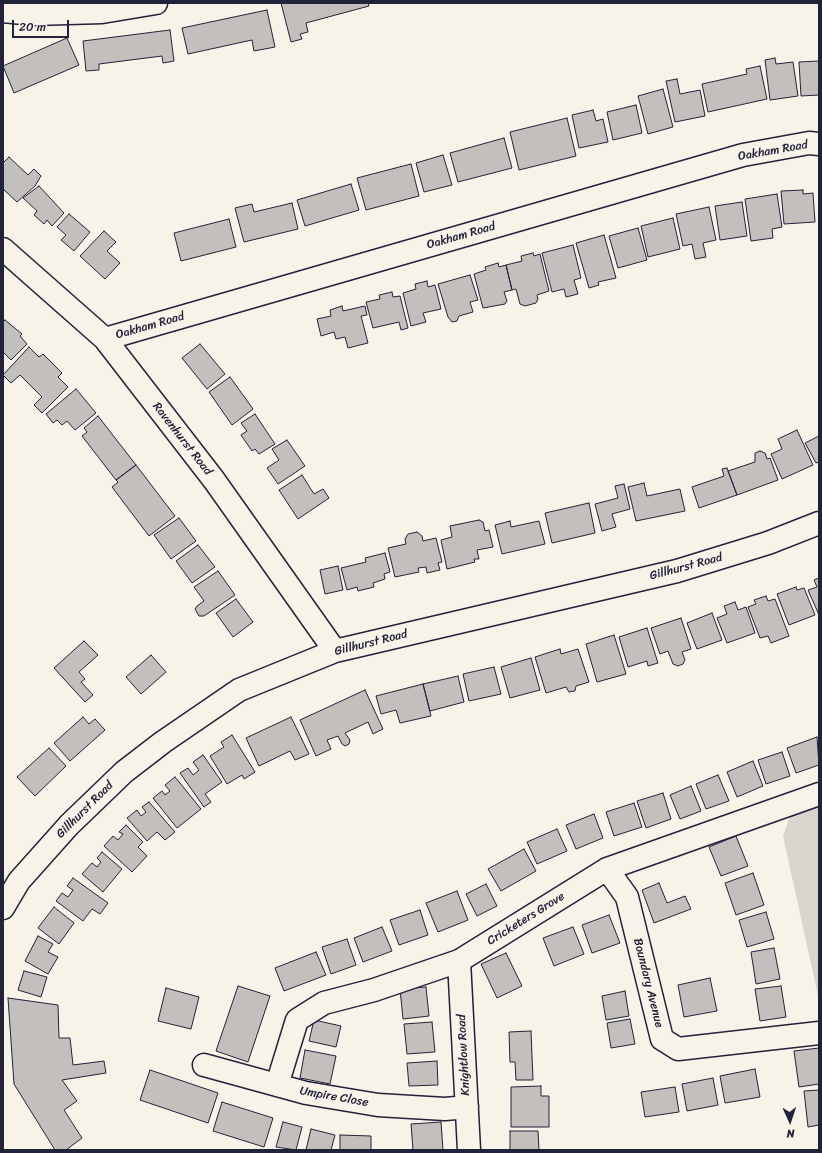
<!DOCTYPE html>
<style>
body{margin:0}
#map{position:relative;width:822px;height:1153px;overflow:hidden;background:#f7f3e8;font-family:Sriracha,sans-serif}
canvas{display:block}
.frame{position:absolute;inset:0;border:4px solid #22223b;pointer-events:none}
.north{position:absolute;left:770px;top:1101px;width:40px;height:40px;-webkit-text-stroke:3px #f7f3e8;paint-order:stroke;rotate:177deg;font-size:11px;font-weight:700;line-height:16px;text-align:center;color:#22223b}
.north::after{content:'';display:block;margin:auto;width:14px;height:18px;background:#22223b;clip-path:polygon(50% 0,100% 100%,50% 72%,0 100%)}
.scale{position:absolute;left:12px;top:20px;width:57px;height:18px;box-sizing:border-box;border:2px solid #22223b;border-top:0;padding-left:5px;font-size:12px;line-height:14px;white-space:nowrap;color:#22223b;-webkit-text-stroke:3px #f7f3e8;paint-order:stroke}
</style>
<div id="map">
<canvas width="822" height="1153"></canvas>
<div class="frame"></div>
<div class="north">N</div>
<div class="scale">20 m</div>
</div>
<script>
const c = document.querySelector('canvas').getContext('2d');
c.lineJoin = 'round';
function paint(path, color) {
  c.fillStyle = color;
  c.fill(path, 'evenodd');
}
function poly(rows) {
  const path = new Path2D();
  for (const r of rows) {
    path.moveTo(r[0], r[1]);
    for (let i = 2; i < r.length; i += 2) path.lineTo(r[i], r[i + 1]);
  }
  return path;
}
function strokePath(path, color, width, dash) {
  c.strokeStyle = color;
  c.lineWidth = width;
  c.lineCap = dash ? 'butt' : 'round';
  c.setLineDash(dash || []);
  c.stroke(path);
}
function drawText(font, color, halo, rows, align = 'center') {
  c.font = font + ' Sriracha,sans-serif';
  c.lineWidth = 3;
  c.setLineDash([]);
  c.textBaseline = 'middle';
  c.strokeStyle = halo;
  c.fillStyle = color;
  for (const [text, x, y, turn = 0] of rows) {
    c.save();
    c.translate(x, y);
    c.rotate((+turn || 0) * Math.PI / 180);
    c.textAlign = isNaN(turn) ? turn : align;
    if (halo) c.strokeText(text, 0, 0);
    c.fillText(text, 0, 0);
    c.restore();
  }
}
paint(poly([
 [819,802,819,1000,783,836,791,814]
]), '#d8d5cf');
const building = poly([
 [281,3,368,3,369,6,306,23,308,32,300,34,302,39,291,42,281,3],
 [267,10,275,47,254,51,252,40,188,54,182,28,267,10],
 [170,30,174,61,163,63,162,56,99,64,99,70,86,71,83,41,170,30],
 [67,38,79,65,14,93,3,66,67,38],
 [775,58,776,64,793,62,798,96,770,100,765,60,775,58],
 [819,61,819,95,801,96,799,62,819,61],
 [760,66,767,99,708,112,702,84,747,74,746,69,760,66],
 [677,79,680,94,700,90,705,116,675,122,666,81,677,79],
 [663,89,673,127,648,134,638,96,663,89],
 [636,105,642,133,613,140,607,112,636,105],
 [593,110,596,121,603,119,608,142,579,148,572,115,593,110],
 [567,118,576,156,519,170,510,132,567,118],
 [504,138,512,168,458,182,450,153,504,138],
 [443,155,452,185,424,192,416,163,443,155],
 [9,157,28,175,34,169,41,176,35,186,17,202,3,189,3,163,9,157],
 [411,164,419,196,366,210,357,178,411,164],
 [351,184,359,210,305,226,297,200,351,184],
 [39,186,64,213,52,226,47,220,44,224,34,215,37,211,23,198,39,186],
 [803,190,803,194,813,193,815,222,784,224,781,191,803,190],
 [777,194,782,227,772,229,773,238,751,241,745,199,777,194],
 [742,202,747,236,720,240,715,206,742,202],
 [292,203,298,229,244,242,235,208,252,204,254,212,292,203],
 [709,207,716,240,703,243,706,257,695,259,692,244,683,246,676,214,709,207],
 [69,214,90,232,74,251,61,240,66,235,57,227,69,214],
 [673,218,680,249,648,257,641,226,673,218],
 [229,219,236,247,181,261,174,233,229,219],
 [638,228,647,260,618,268,609,236,638,228],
 [104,231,116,242,107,251,120,263,105,279,80,256,104,231],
 [604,235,616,278,598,282,599,285,589,288,576,243,604,235],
 [573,245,581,278,574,280,578,294,566,297,564,289,552,292,542,253,573,245],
 [533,253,534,256,540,254,549,291,537,295,538,299,536,303,525,306,520,304,516,289,512,290,506,265,522,261,521,256,533,253],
 [498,263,499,267,506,265,512,290,504,292,507,301,505,304,483,308,474,274,486,270,485,267,498,263],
 [470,275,478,300,470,302,473,312,459,316,457,321,452,322,448,317,438,284,470,275],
 [427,281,428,287,435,285,441,309,423,313,426,322,411,326,403,293,416,289,415,284,427,281],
 [392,292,393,297,400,296,408,328,401,330,399,322,373,328,366,302,380,299,379,295,392,292],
 [342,306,343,311,365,306,367,315,361,316,368,343,348,348,345,337,336,339,334,332,321,336,317,319,331,316,330,310,342,306],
 [5,320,22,334,20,336,27,344,11,360,3,352,3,322,5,320],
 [200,344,225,374,207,389,182,358,200,344],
 [29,347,39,357,43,354,62,373,58,377,68,387,42,413,34,405,42,397,20,375,11,383,3,375,29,347],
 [230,377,253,409,232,425,209,392,230,377],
 [76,389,96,413,75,430,67,421,62,425,57,420,53,423,46,414,76,389],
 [255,414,275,444,259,454,255,449,252,451,241,435,247,431,241,423,255,414],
 [98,416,136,465,116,480,82,436,87,432,84,428,98,416],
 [797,430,813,465,782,479,771,454,782,449,778,439,797,430],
 [819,436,819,462,816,463,805,443,819,436],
 [287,440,305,466,278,484,267,468,279,460,272,449,287,440],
 [760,451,765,453,767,459,770,458,778,480,737,495,728,471,755,462,755,453,760,451],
 [136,465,175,516,149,536,112,487,118,482,116,480,136,465],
 [727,468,737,495,699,508,692,487,724,476,722,469,727,468],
 [302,475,314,494,323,489,329,498,298,519,279,490,302,475],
 [644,483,647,496,680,489,685,511,636,521,628,487,644,483],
 [624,484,630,509,612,514,616,527,602,531,595,504,618,498,615,486,624,484],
 [589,503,595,533,552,543,545,513,589,503],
 [179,518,196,541,171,559,154,535,179,518],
 [479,520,483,522,485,531,489,530,493,547,477,550,479,559,474,559,475,562,447,569,441,540,452,537,450,526,479,520],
 [510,521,511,527,539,521,545,544,502,554,495,525,510,521],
 [417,532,422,536,423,541,436,538,442,562,438,563,440,570,427,573,426,567,418,568,419,572,395,577,388,548,406,544,405,539,408,534,417,532],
 [198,545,215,567,192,583,176,561,198,545],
 [385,553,390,572,384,574,385,579,373,583,374,587,358,591,357,587,347,590,341,568,366,562,365,558,385,553],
 [338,566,343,590,325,594,320,570,338,566],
 [218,571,235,595,204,616,199,616,195,609,197,606,204,601,194,587,218,571],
 [819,578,819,615,808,590,817,587,814,580,819,578],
 [796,587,797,590,804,588,815,615,789,625,777,594,796,587],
 [766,596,768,601,775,599,789,636,771,643,768,636,760,638,748,607,756,604,754,600,766,596],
 [236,599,253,622,233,637,216,613,236,599],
 [735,602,738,610,746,607,755,633,727,643,717,618,727,614,724,606,735,602],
 [712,613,722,640,697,649,687,623,712,613],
 [681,618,691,649,682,652,685,660,683,664,678,666,673,664,668,651,660,654,651,628,681,618],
 [647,628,658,663,648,666,647,661,628,667,619,637,647,628],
 [614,635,626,674,597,682,586,644,614,635],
 [84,641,98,655,79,672,85,679,81,682,93,695,85,702,54,668,84,641],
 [560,649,561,654,578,649,589,682,576,686,575,691,569,692,566,687,546,693,535,657,560,649],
 [151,655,166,672,141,694,126,677,151,655],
 [531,658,540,690,510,698,501,667,531,658],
 [494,667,501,694,469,701,463,674,494,667],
 [458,676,464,702,430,711,423,684,458,676],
 [423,684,431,716,400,723,396,710,381,714,376,696,423,684],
 [365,690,383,729,373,734,368,722,345,733,350,740,349,744,345,746,342,744,338,736,327,740,331,749,316,756,300,720,365,690],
 [83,717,89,724,95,719,105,730,70,761,54,743,83,717],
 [291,717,309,754,295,760,290,751,259,766,246,738,291,717],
 [232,735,255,772,244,779,242,775,227,784,210,756,224,747,221,742,232,735],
 [817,737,819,765,796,773,787,748,817,737],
 [49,748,66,766,35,796,17,777,49,748],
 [782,752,790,776,766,784,758,760,782,752],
 [203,755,222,782,205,794,211,802,204,807,180,773,188,768,193,775,199,770,193,762,203,755],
 [753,761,763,786,737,797,727,772,753,761],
 [718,775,729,801,706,809,696,784,718,775],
 [175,777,201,809,177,828,153,798,162,791,165,795,170,791,165,785,175,777],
 [691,786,701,811,680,819,670,795,691,786],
 [663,793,671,819,646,828,637,801,663,793],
 [149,802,175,832,165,840,157,832,147,841,127,818,137,810,141,816,146,812,142,807,149,802],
 [634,803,642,827,614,836,606,812,634,803],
 [594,814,603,838,576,849,566,825,594,814],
 [126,825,143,842,138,847,147,856,132,872,104,846,113,836,118,840,123,834,119,832,126,825],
 [557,829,567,851,537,864,527,842,557,829],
 [736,836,748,866,721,876,709,847,736,836],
 [524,849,536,871,501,891,488,869,524,849],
 [102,852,122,869,103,892,82,874,92,863,97,867,101,862,97,858,102,852],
 [753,873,764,905,736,915,725,883,753,873],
 [73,878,108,903,100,914,92,909,83,921,56,901,62,893,68,897,73,890,67,886,73,878],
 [659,883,667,903,685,896,691,909,654,923,642,890,659,883],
 [486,884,497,906,477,916,466,894,486,884],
 [457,891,468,920,438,932,426,903,457,891],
 [54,907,74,923,59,944,38,928,54,907],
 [420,910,428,935,399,945,390,920,420,910],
 [766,912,774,939,747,947,739,920,766,912],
 [609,915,620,943,592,953,582,925,609,915],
 [382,927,392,951,363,962,354,938,382,927],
 [573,927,584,954,554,966,543,938,573,927],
 [38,936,53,944,48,952,58,957,48,974,25,961,38,936],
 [347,939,356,965,331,974,322,947,347,939],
 [774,948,780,979,756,984,751,952,774,948],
 [316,952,326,975,284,991,275,968,316,952],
 [506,953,522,986,497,998,481,964,506,953],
 [24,971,47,977,41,997,18,990,24,971],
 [710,978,717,1011,684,1017,678,985,710,978],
 [238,986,270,996,248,1062,216,1051,238,986],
 [781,986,786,1017,760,1021,755,989,781,986],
 [426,987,429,1016,403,1019,400,989,426,987],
 [166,988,199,997,191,1029,158,1021,166,988],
 [625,991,629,1016,606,1020,602,996,625,991],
 [8,998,58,1005,59,1038,70,1038,73,1065,104,1061,106,1073,62,1080,77,1101,64,1110,82,1138,66,1150,55,1150,14,1084,8,998],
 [630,1019,635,1044,611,1048,607,1023,630,1019],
 [314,1020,341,1026,336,1047,309,1041,314,1020],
 [432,1022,435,1052,407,1054,404,1024,432,1022],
 [531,1031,533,1080,516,1080,515,1062,510,1062,509,1032,531,1031],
 [819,1048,819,1084,799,1087,794,1051,819,1048],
 [305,1050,336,1056,330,1084,300,1078,305,1050],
 [437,1061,438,1085,409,1086,407,1063,437,1061],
 [755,1069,760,1097,725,1103,720,1076,755,1069],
 [150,1070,218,1093,208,1123,140,1100,150,1070],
 [713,1078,718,1105,687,1111,682,1084,713,1078],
 [541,1086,541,1096,549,1096,549,1127,511,1127,511,1087,541,1086],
 [675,1087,679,1112,645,1117,641,1092,675,1087],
 [819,1090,819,1125,808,1127,804,1091,819,1090],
 [222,1102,273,1118,264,1147,213,1131,222,1102],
 [283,1122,302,1127,296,1150,276,1147,283,1122],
 [441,1122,443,1150,413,1150,411,1124,441,1122],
 [311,1129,335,1135,331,1150,306,1150,311,1129],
 [510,1131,538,1131,539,1150,510,1150,510,1131],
 [340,1135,371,1136,371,1150,340,1150,340,1135]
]);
paint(building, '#c2bfbd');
strokePath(building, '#22223b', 1);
const minor = poly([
 [3,11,33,14,102,12,156,3],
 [3,249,105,339,214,480,335,651],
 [105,339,743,155,809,143,819,144],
 [607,869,627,897,662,1039,678,1049,819,1033],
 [3,908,19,881,69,825,124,772,163,742,239,690,335,651,677,571,768,543,819,523],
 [459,961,469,1150],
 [204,1065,306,1093,378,1105,445,1109,467,1107],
 [277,1085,297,1020,324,1003,374,990,459,961,607,869,819,794]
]);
strokePath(minor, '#22223b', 25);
strokePath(minor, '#f7f3e8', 22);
drawText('12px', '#22223b', '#f7f3e8', [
 ["Oakham Road",773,151,-10],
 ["Oakham Road",461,236,-16],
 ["Oakham Road",150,326,-16],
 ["Ravenhurst Road",182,439,52],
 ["Gillhurst Road",686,567,-15],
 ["Gillhurst Road",371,643,-14],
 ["Gillhurst Road",85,810,-45],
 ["Cricketers Grove",526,919,-32],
 ["Boundary Avenue",648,983,76],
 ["Knightlow Road",464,1055,-93],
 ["Umpire Close",334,1097,10]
]);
</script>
